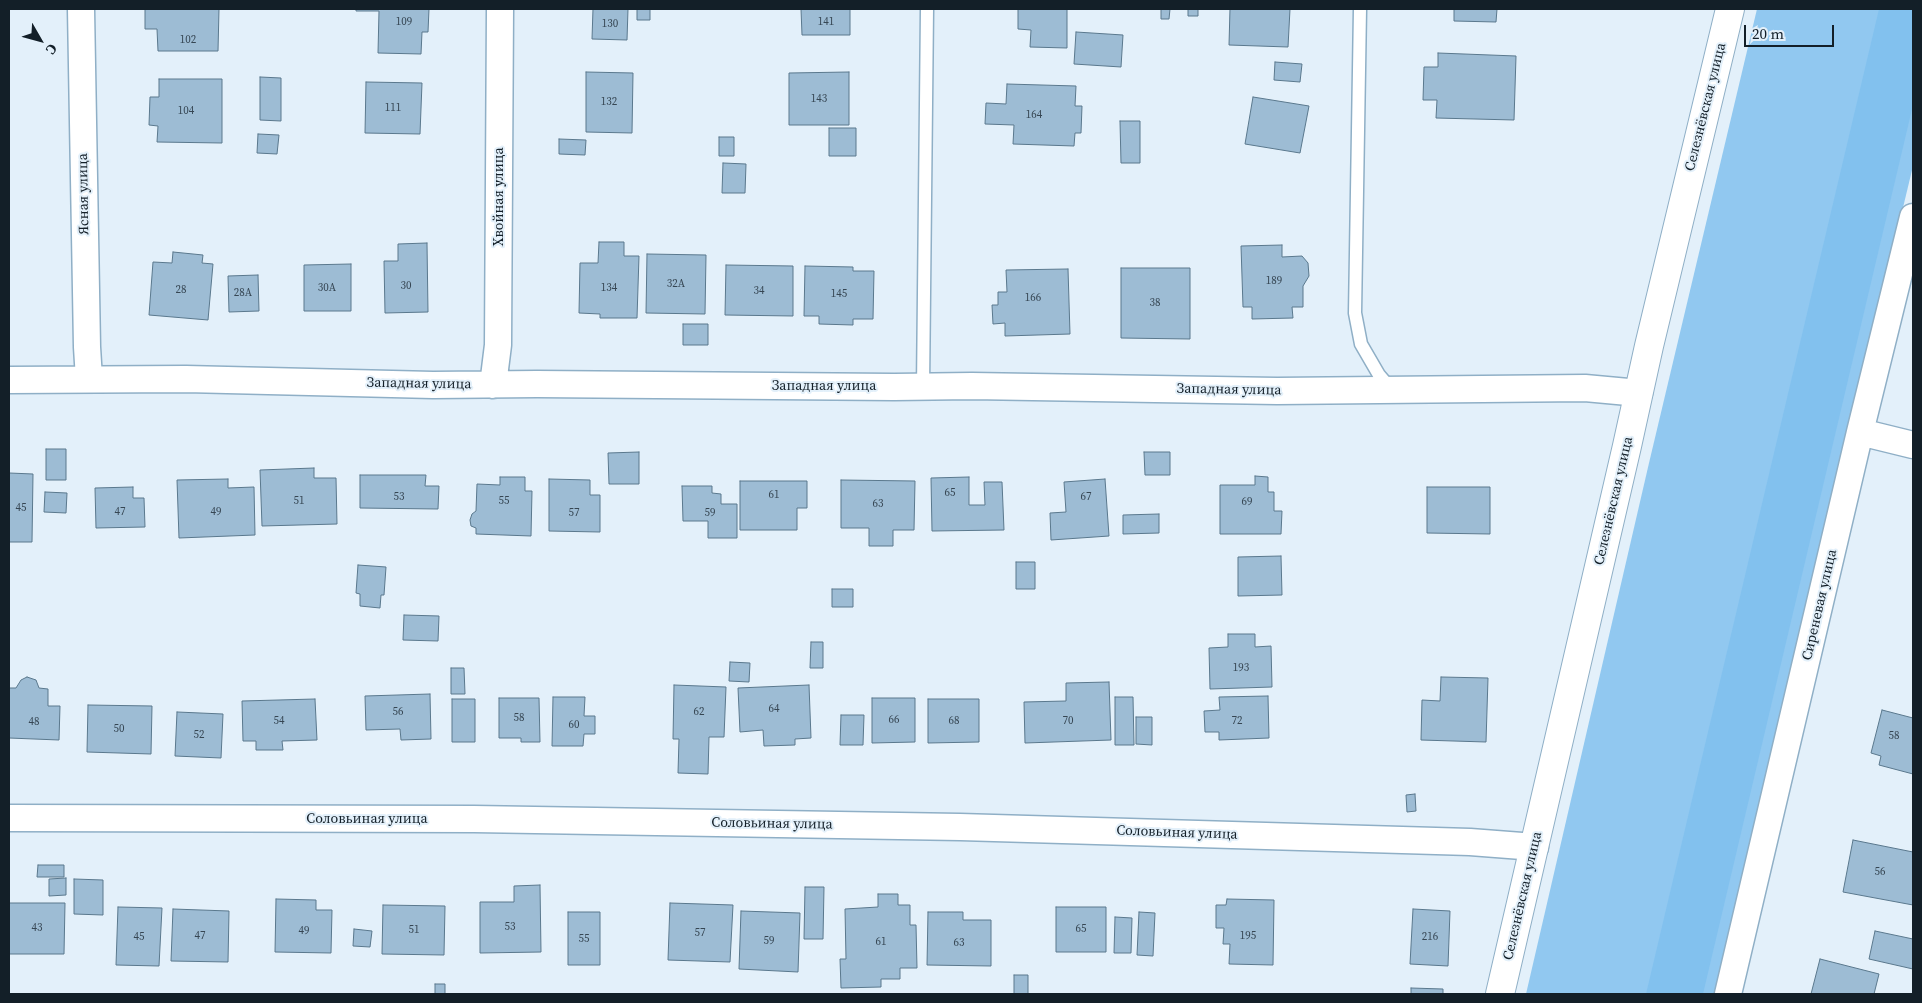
<!DOCTYPE html>
<meta charset="utf-8">
<style>
body{margin:0}
#map{position:relative;width:1922px;height:1003px;overflow:hidden;background:#e3f0fa;font-family:"Source Serif 4",serif}
canvas{display:block}
.frame{position:absolute;inset:0;border:10px solid #131f28;pointer-events:none}
.north{position:absolute;left:15px;top:15px;width:50px;height:50px;-webkit-text-stroke:4px #e3f0fa;paint-order:stroke;rotate:128deg;font-size:14px;font-weight:700;line-height:20px;text-align:center;color:#131f28}
.north::after{content:'';display:block;margin:auto;width:18px;height:22px;background:#131f28;clip-path:polygon(50% 0,100% 100%,50% 72%,0 100%)}
.scale{position:absolute;left:1744px;top:25px;width:90px;height:22px;box-sizing:border-box;border:2px solid #131f28;border-top:0;padding-left:6px;font-size:15px;line-height:18px;white-space:nowrap;color:#131f28;-webkit-text-stroke:4px #e3f0fa;paint-order:stroke}
</style>
<div id="map">
<canvas width="1922" height="1003"></canvas>
<div class="frame"></div>
<div class="north">С</div>
<div class="scale">20 m</div>
</div>
<script>
const c = document.querySelector('canvas').getContext('2d');
c.lineJoin = 'round';
function paint(path, color) {
  c.fillStyle = color;
  c.fill(path, 'evenodd');
}
function poly(rows) {
  const path = new Path2D();
  for (const r of rows) {
    path.moveTo(r[0], r[1]);
    for (let i = 2; i < r.length; i += 2) path.lineTo(r[i], r[i + 1]);
  }
  return path;
}
function strokePath(path, color, width, dash) {
  c.strokeStyle = color;
  c.lineWidth = width;
  c.lineCap = dash ? 'butt' : 'round';
  c.setLineDash(dash || []);
  c.stroke(path);
}
function drawText(font, color, halo, rows, align = 'center') {
  c.font = font + ' "Source Serif 4",serif';
  c.lineWidth = 4;
  c.setLineDash([]);
  c.textBaseline = 'middle';
  c.strokeStyle = halo;
  c.fillStyle = color;
  for (const [text, x, y, turn = 0] of rows) {
    c.save();
    c.translate(x, y);
    c.rotate((+turn || 0) * Math.PI / 180);
    c.textAlign = isNaN(turn) ? turn : align;
    if (halo) c.strokeText(text, 0, 0);
    c.fillText(text, 0, 0);
    c.restore();
  }
}
paint(poly([
 [1757,9,1913,9,1913,166,1714,994,1526,994,1649,463]
]), '#91c8f0');
paint(poly([
 [1879,9,1913,9,1913,105,1703,994,1646,994]
]), '#82c1ee');
const building = poly([
 [145,9,219,9,218,51,158,51,157,29,145,29,145,9],
 [356,9,429,9,428,32,422,32,421,54,378,53,379,11,356,11,356,9],
 [593,9,628,9,627,40,592,39,593,9],
 [637,9,650,9,650,20,637,20,637,9],
 [801,9,850,9,850,35,802,35,801,9],
 [1018,9,1067,9,1067,48,1030,47,1031,30,1018,29,1018,9],
 [1161,9,1170,9,1169,19,1161,19,1161,9],
 [1188,9,1198,9,1198,16,1188,16,1188,9],
 [1230,9,1290,9,1288,47,1229,45,1230,9],
 [1454,9,1497,9,1496,22,1454,21,1454,9],
 [1076,32,1123,35,1121,67,1074,64,1076,32],
 [1438,53,1516,56,1514,120,1436,118,1437,100,1423,100,1424,67,1438,67,1438,53],
 [1275,62,1302,64,1300,82,1274,80,1275,62],
 [586,72,633,73,632,133,586,132,586,72],
 [849,72,849,125,789,125,789,73,849,72],
 [260,77,281,78,281,121,260,120,260,77],
 [159,79,222,79,222,143,157,142,158,126,149,125,150,97,159,97,159,79],
 [366,82,422,83,420,134,365,133,366,82],
 [1007,84,1076,86,1075,106,1082,106,1081,133,1075,133,1074,146,1013,144,1014,125,985,124,986,103,1006,104,1007,84],
 [1253,97,1309,106,1300,153,1245,144,1253,97],
 [1120,121,1140,121,1140,163,1121,163,1120,121],
 [829,128,856,128,856,156,829,156,829,128],
 [258,134,279,135,277,154,257,153,258,134],
 [719,137,734,137,734,156,719,156,719,137],
 [559,139,586,140,585,155,559,154,559,139],
 [723,163,746,164,745,193,722,193,723,163],
 [599,242,624,242,624,256,639,256,637,318,600,318,600,314,579,313,580,263,598,263,599,242],
 [427,243,428,312,385,313,384,261,398,261,398,244,427,243],
 [1282,245,1282,257,1302,256,1308,263,1309,276,1303,286,1303,307,1292,307,1293,318,1252,319,1252,307,1243,307,1241,246,1282,245],
 [173,252,203,255,202,263,213,264,208,320,149,315,153,262,172,263,173,252],
 [647,254,706,255,705,314,646,313,647,254],
 [351,264,351,311,304,311,304,265,351,264],
 [726,265,793,266,793,316,725,315,726,265],
 [805,266,853,267,853,271,874,271,873,319,853,319,853,325,819,324,819,316,804,316,805,266],
 [1121,268,1190,268,1190,339,1121,338,1121,268],
 [1068,269,1070,334,1005,336,1005,323,993,324,992,305,998,305,998,292,1007,292,1006,270,1068,269],
 [258,275,259,311,229,312,228,276,258,275],
 [683,324,708,324,708,345,683,345,683,324],
 [46,449,66,449,66,480,46,480,46,449],
 [639,452,639,484,609,484,608,453,639,452],
 [1144,452,1170,452,1170,475,1145,475,1144,452],
 [314,468,314,478,336,478,337,524,262,526,260,470,314,468],
 [9,473,33,474,32,542,9,542,9,473],
 [360,475,426,475,425,486,439,486,438,509,360,508,360,475],
 [1255,476,1268,477,1268,492,1274,492,1274,511,1282,511,1281,534,1220,534,1220,485,1255,485,1255,476],
 [500,477,525,477,525,491,532,491,531,536,476,534,476,528,471,526,470,520,472,514,476,511,477,484,500,485,500,477],
 [969,477,969,505,985,505,984,482,1002,482,1004,530,932,531,931,478,969,477],
 [228,479,228,488,254,487,255,535,179,538,177,480,228,479],
 [549,479,590,480,590,495,600,495,600,532,549,531,549,479],
 [1105,479,1109,536,1051,540,1050,513,1066,512,1064,482,1105,479],
 [841,480,915,481,914,530,893,530,893,546,869,546,869,528,841,528,841,480],
 [740,481,807,481,807,508,797,508,797,530,740,530,740,481],
 [682,486,712,486,712,493,721,494,721,504,737,504,737,538,708,538,708,521,683,521,682,486],
 [133,487,133,498,144,498,145,527,96,528,95,488,133,487],
 [1427,487,1490,487,1490,534,1427,533,1427,487],
 [45,492,67,493,66,513,44,512,45,492],
 [1159,514,1159,533,1123,534,1123,515,1159,514],
 [1281,556,1282,595,1238,596,1238,557,1281,556],
 [1016,562,1035,562,1035,589,1016,589,1016,562],
 [358,565,386,567,384,595,381,595,380,608,360,606,360,594,356,593,358,565],
 [832,589,853,589,853,607,832,607,832,589],
 [404,615,439,616,438,641,403,640,404,615],
 [1228,634,1255,634,1255,647,1271,646,1272,687,1210,689,1209,648,1228,647,1228,634],
 [811,642,823,642,823,668,810,668,811,642],
 [730,662,750,663,749,682,729,681,730,662],
 [451,668,464,668,465,694,451,694,451,668],
 [27,677,36,680,39,688,48,689,48,706,60,706,59,740,9,738,9,688,16,688,21,680,27,677],
 [1441,677,1488,678,1486,742,1421,740,1422,700,1440,701,1441,677],
 [1109,682,1111,740,1025,743,1024,702,1066,701,1066,683,1109,682],
 [674,685,726,687,724,737,709,737,708,774,678,773,679,739,673,739,674,685],
 [809,685,811,738,795,739,795,745,764,746,763,730,740,732,738,688,809,685],
 [430,694,431,739,401,740,400,729,366,730,365,696,430,694],
 [1268,696,1269,738,1219,740,1219,732,1205,732,1204,711,1220,710,1219,697,1268,696],
 [553,697,585,697,584,716,595,716,595,734,584,734,583,746,552,746,553,697],
 [1115,697,1133,697,1134,745,1115,745,1115,697],
 [499,698,539,698,540,742,521,742,521,738,499,738,499,698],
 [872,698,915,698,915,742,872,743,872,698],
 [315,699,317,740,282,741,283,750,256,750,256,741,243,741,242,701,315,699],
 [452,699,475,699,475,742,452,742,452,699],
 [928,699,979,699,979,742,928,743,928,699],
 [88,705,152,706,151,754,87,752,88,705],
 [1882,710,1913,718,1913,774,1879,765,1881,756,1871,753,1882,710],
 [177,712,223,714,221,758,175,756,177,712],
 [841,715,864,715,863,745,840,745,841,715],
 [1136,717,1152,717,1152,745,1136,744,1136,717],
 [1415,794,1416,811,1407,812,1406,795,1415,794],
 [1853,840,1913,852,1913,905,1843,892,1853,840],
 [38,865,64,865,64,877,37,877,38,865],
 [66,878,66,895,49,896,49,879,66,878],
 [74,879,103,880,103,915,74,914,74,879],
 [540,885,541,952,480,953,480,902,514,902,514,886,540,885],
 [805,887,824,887,823,939,804,939,805,887],
 [878,894,898,894,898,905,910,905,910,925,916,925,917,968,900,968,900,979,881,979,881,987,841,988,840,959,846,959,845,909,878,907,878,894],
 [276,899,316,900,316,910,332,910,331,953,275,952,276,899],
 [1227,899,1274,900,1273,965,1229,964,1230,944,1223,944,1224,928,1216,928,1216,905,1226,905,1227,899],
 [9,903,65,903,64,954,9,954,9,903],
 [670,903,733,905,730,962,668,960,670,903],
 [383,905,445,906,444,955,382,954,383,905],
 [118,907,162,908,159,966,116,965,118,907],
 [1056,907,1106,907,1106,952,1056,952,1056,907],
 [173,909,229,911,228,962,171,961,173,909],
 [1413,909,1450,911,1448,966,1410,964,1413,909],
 [741,911,800,913,798,972,739,969,741,911],
 [568,912,600,912,600,965,568,965,568,912],
 [928,912,963,912,963,920,991,920,991,966,927,965,928,912],
 [1139,912,1155,913,1153,956,1137,955,1139,912],
 [1115,917,1132,918,1131,953,1114,953,1115,917],
 [354,929,372,931,370,947,353,946,354,929],
 [1875,931,1913,939,1913,969,1869,959,1875,931],
 [1820,959,1879,974,1874,994,1811,994,1820,959],
 [1014,975,1028,975,1028,994,1014,994,1014,975],
 [435,984,445,984,445,994,435,994,435,984],
 [1411,988,1443,989,1443,994,1411,994,1411,988]
]);
paint(building, '#9dbcd4');
strokePath(building, '#5a788d', 1);
const service = poly([
 [1360,9,1355,313,1361,344,1379,375,1391,389],
 [923,387,927,9]
]);
const minor = poly([
 [81,9,87,347,89,379],
 [9,380,186,379,433,385,537,384,894,387,972,386,1277,391,1585,388,1639,393],
 [493,385,498,345,500,9],
 [1860,432,1913,445],
 [9,818,474,819,960,827,1470,842,1535,847],
 [1728,994,1860,432,1913,217]
]);
const tertiary = poly([
 [1500,994,1627,446,1649,346,1730,9]
]);
strokePath(service, '#8fafc6', 15);
strokePath(minor, '#8fafc6', 29);
strokePath(tertiary, '#8fafc6', 30);
strokePath(service, '#fff', 12);
strokePath(minor, '#fff', 26);
strokePath(tertiary, '#fff', 28);
drawText('11px', '#364653', null, [
 ["109",404,22],
 ["141",826,22],
 ["130",610,24],
 ["102",188,40],
 ["143",819,99],
 ["132",609,102],
 ["111",393,108],
 ["104",186,111],
 ["164",1034,115],
 ["189",1274,281],
 ["32А",676,284],
 ["30",406,286],
 ["30А",327,288],
 ["134",609,288],
 ["28",181,290],
 ["34",759,291],
 ["28А",243,293],
 ["145",839,294],
 ["166",1033,298],
 ["38",1155,303],
 ["65",950,493],
 ["61",774,495],
 ["53",399,497],
 ["67",1086,497],
 ["51",299,501],
 ["55",504,501],
 ["69",1247,502],
 ["63",878,504],
 ["45",21,508],
 ["47",120,512],
 ["49",216,512],
 ["57",574,513],
 ["59",710,513],
 ["193",1241,668],
 ["64",774,709],
 ["56",398,712],
 ["62",699,712],
 ["58",519,718],
 ["66",894,720],
 ["54",279,721],
 ["68",954,721],
 ["70",1068,721],
 ["72",1237,721],
 ["48",34,722],
 ["60",574,725],
 ["50",119,729],
 ["52",199,735],
 ["58",1894,736],
 ["56",1880,872],
 ["53",510,927],
 ["43",37,928],
 ["65",1081,929],
 ["51",414,930],
 ["49",304,931],
 ["57",700,933],
 ["47",200,936],
 ["195",1248,936],
 ["45",139,937],
 ["216",1430,937],
 ["55",584,939],
 ["59",769,941],
 ["61",881,942],
 ["63",959,943]
]);
drawText('14px', '#131f28', '#e3f0fa', [
 ["Селезнёвская улица",1706,107,-76],
 ["Ясная улица",84,194,-91],
 ["Хвойная улица",499,197,-90],
 ["Западная улица",419,384,1],
 ["Западная улица",824,386],
 ["Западная улица",1229,390,1],
 ["Селезнёвская улица",1614,501,-77],
 ["Сиреневая улица",1820,605,-77],
 ["Соловьиная улица",367,819],
 ["Соловьиная улица",772,824,1],
 ["Соловьиная улица",1177,833,2],
 ["Селезнёвская улица",1523,896,-77]
]);
</script>
